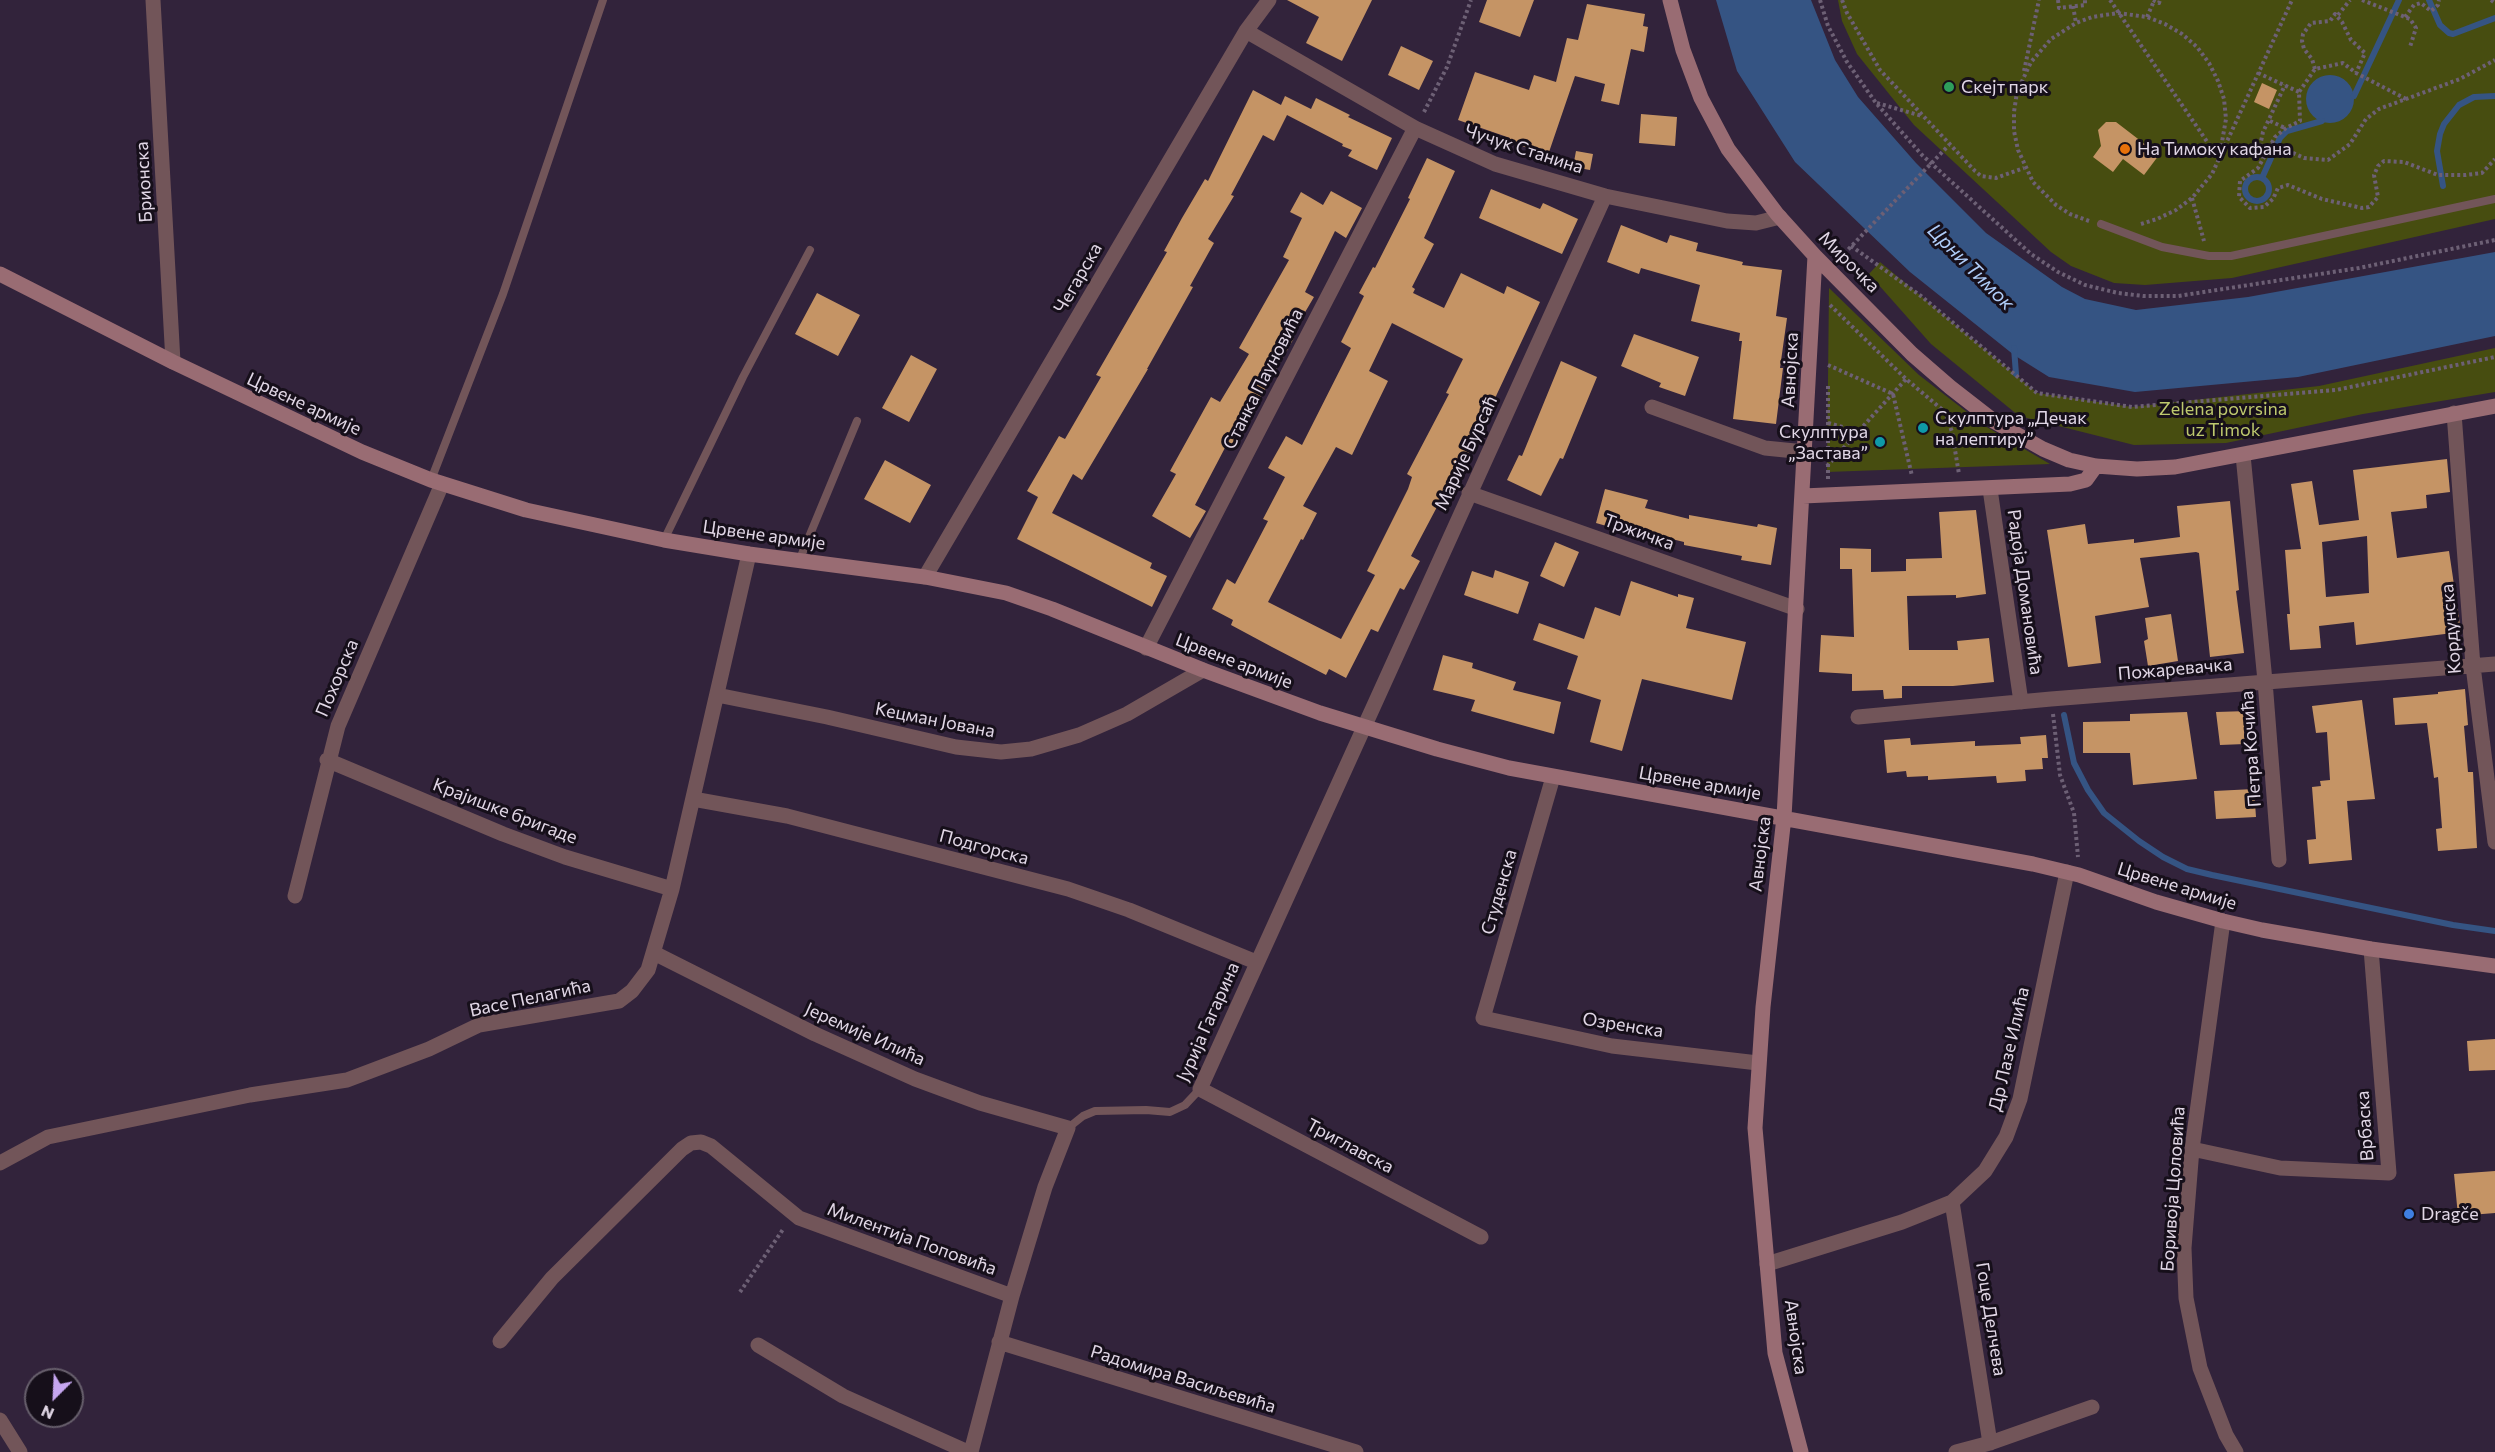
<!DOCTYPE html>
<meta charset="utf-8">
<style>
body{margin:0}
#map{position:relative;width:2495px;height:1452px;overflow:hidden;background:#32233b;font-family:Commissioner,sans-serif}
canvas{display:block}
.north{position:absolute;left:24px;top:1368px;width:60px;height:60px;box-sizing:border-box;background:#160f1a;border:2px solid #675f6c;border-radius:50%;rotate:204deg;font-size:16px;font-weight:700;line-height:24px;text-align:center;color:#e1d7e6}
.north::after{content:'';display:block;margin:auto;width:21px;height:27px;background:#c6a6f0;clip-path:polygon(50% 0,100% 100%,50% 72%,0 100%)}
</style>
<div id="map">
<canvas width="2495" height="1452"></canvas>
<div class="north">N</div>
</div>
<script>
const c = document.querySelector('canvas').getContext('2d');
c.lineJoin = 'round';
function paint(path, color) {
  c.fillStyle = color;
  c.fill(path, 'evenodd');
}
function poly(rows) {
  const path = new Path2D();
  for (const r of rows) {
    if (r.length === 3) {
      path.moveTo(r[0] + r[2], r[1]);
      path.arc(r[0], r[1], r[2], 0, 2 * Math.PI);
      continue;
    }
    path.moveTo(r[0], r[1]);
    for (let i = 2; i < r.length; i += 2) path.lineTo(r[i], r[i + 1]);
  }
  return path;
}
function strokePath(path, color, width, dash) {
  c.strokeStyle = color;
  c.lineWidth = width;
  c.lineCap = dash ? 'butt' : 'round';
  c.setLineDash(dash || []);
  c.stroke(path);
}
function drawText(font, color, halo, rows, align = 'center') {
  c.font = font + ' Commissioner,sans-serif';
  c.lineWidth = 6;
  c.setLineDash([]);
  c.textBaseline = 'middle';
  c.strokeStyle = halo;
  c.fillStyle = color;
  for (const [text, x, y, turn = 0] of rows) {
    c.save();
    c.translate(x, y);
    c.rotate((+turn || 0) * Math.PI / 180);
    c.textAlign = isNaN(turn) ? turn : align;
    if (halo) c.strokeText(text, 0, 0);
    c.fillText(text, 0, 0);
    c.restore();
  }
}
paint(poly([
 [1838,0,2495,0,2495,219,2232,278,2145,285,2114,283,2071,266,2051,252,1914,125,1857,54,1842,21],
 [1880,262,2037,393,2132,407,2319,386,2495,348,2495,392,2363,414,2226,443,2134,445,2019,416,1931,344,1869,274],
 [1829,288,1919,375,1985,426,2050,464,1827,472]
]), '#474d10');
paint(poly([
 [1716,0,1811,0,1835,60,1858,97,1916,163,1986,233,2062,287,2085,299,2136,310,2248,297,2495,252,2495,336,2298,377,2135,392,2049,377,2014,355,1910,272,1795,162,1737,71],
 [2330,99,24]
]), '#355483');
strokePath(poly([
 [2429,0,2440,25,2449,33,2453,34,2495,18],
 [2354,96,2399,0],
 [2257,189,12],
 [2262,178,2280,138,2287,131,2322,121],
 [2443,186,2437,151,2440,134,2444,124,2459,105,2474,97,2495,96],
 [2014,348,2016,374],
 [2064,715,2074,763,2088,790,2104,813,2139,841,2163,857,2187,869,2212,875,2453,925,2495,931]
]), '#355483', 6);
paint(poly([
 [1287,0,1372,0,1342,61,1306,43,1319,17],
 [1487,0,1534,0,1520,37,1479,22],
 [1587,4,1645,14,1643,26,1648,27,1644,52,1631,49,1619,105,1601,101,1605,84,1575,76,1548,155,1508,141,1510,138,1458,120,1475,72,1529,90,1534,75,1556,82,1567,38,1578,40],
 [1401,46,1433,61,1419,90,1388,75],
 [2262,83,2277,90,2269,109,2254,102],
 [1253,90,1281,105,1285,96,1311,109,1316,98,1350,115,1348,117,1392,138,1377,170,1348,156,1352,150,1342,146,1343,144,1287,115,1274,141,1263,135,1231,195,1234,196,1208,239,1214,243,1190,286,1193,287,1147,369,1148,369,1082,480,1073,474,1052,513,1152,563,1150,568,1167,576,1152,607,1017,539,1038,497,1027,491,1059,436,1065,439,1101,377,1096,375,1167,252,1164,251,1182,218,1205,179,1208,181],
 [1641,114,1677,117,1675,146,1639,143],
 [2106,122,2116,122,2159,155,2144,175,2123,159,2113,172,2093,157,2101,146,2098,130],
 [1576,151,1593,154,1590,170,1573,167],
 [1427,158,1455,171,1424,238,1434,244,1412,287,1415,289,1413,293,1444,308,1461,273,1504,294,1507,286,1540,302,1468,456,1465,454,1411,556,1420,561,1404,590,1400,588,1378,632,1371,629,1346,678,1329,669,1326,675,1272,647,1231,625,1233,620,1212,609,1227,579,1235,584,1268,521,1263,519,1285,477,1268,468,1286,436,1302,445,1351,348,1341,342,1364,296,1359,293,1373,267,1375,268,1410,199,1408,198],
 [1392,323,1463,359,1446,393,1449,394,1407,474,1412,477,1408,489,1367,571,1375,575,1341,639,1268,602,1301,539,1303,540,1317,513,1303,506,1336,447,1352,455,1388,381,1369,371],
 [1491,189,1540,209,1543,203,1578,219,1562,254,1479,218],
 [1331,191,1362,208,1346,238,1335,231,1305,292,1314,297,1291,336,1294,338,1249,418,1251,419,1235,449,1227,444,1195,505,1206,511,1190,538,1152,516,1176,474,1170,471,1211,397,1220,402,1249,354,1239,348,1289,260,1283,257,1302,218,1290,212,1301,192,1323,205],
 [1621,225,1667,243,1670,235,1698,243,1696,251,1743,262,1742,265,1782,270,1776,316,1787,318,1780,368,1783,368,1776,424,1733,419,1742,341,1739,341,1740,333,1691,321,1700,285,1641,268,1639,274,1607,262],
 [817,293,860,315,838,356,795,334],
 [1634,334,1699,357,1685,396,1659,387,1661,383,1621,366],
 [911,355,937,369,909,422,882,408],
 [1561,361,1597,377,1563,459,1560,458,1541,496,1507,480,1519,455,1522,456],
 [2447,459,2450,492,2426,495,2427,508,2391,512,2397,558,2449,551,2461,632,2356,645,2354,622,2319,626,2321,648,2290,650,2287,614,2290,614,2285,550,2301,549,2291,484,2312,481,2319,525,2359,520,2353,470],
 [2367,536,2369,593,2326,597,2322,542],
 [885,460,931,485,910,523,864,499],
 [1605,489,1648,500,1645,508,1689,519,1689,515,1757,527,1758,524,1777,528,1771,565,1741,560,1742,556,1684,545,1684,542,1639,531,1638,535,1596,523],
 [2230,501,2239,590,2236,591,2244,653,2210,657,2199,553,2196,552,2140,558,2149,607,2095,616,2101,663,2068,667,2047,530,2085,524,2088,544,2134,539,2134,543,2180,537,2177,506],
 [1976,510,1986,594,1956,598,1956,595,1907,596,1909,650,1958,650,1957,641,1989,638,1994,682,1953,686,1902,686,1902,698,1884,699,1883,690,1852,691,1852,674,1819,672,1821,635,1854,637,1852,569,1840,569,1840,548,1871,549,1871,572,1906,571,1906,559,1942,558,1939,512],
 [1555,542,1579,552,1564,587,1540,576],
 [1495,570,1529,582,1518,614,1464,595,1472,571,1493,578],
 [1631,581,1678,597,1678,594,1694,598,1686,628,1746,642,1732,700,1642,679,1622,751,1590,742,1601,700,1567,689,1578,656,1533,640,1539,623,1584,639,1595,607,1620,616],
 [2171,614,2178,661,2148,666,2144,641,2148,639,2145,618],
 [1443,655,1473,663,1472,668,1516,682,1513,690,1561,702,1554,734,1471,711,1475,700,1433,690],
 [2465,689,2468,725,2464,726,2468,772,2473,772,2477,848,2438,851,2436,829,2442,828,2438,777,2434,778,2427,723,2395,725,2393,698,2438,694,2438,692],
 [2362,700,2375,799,2347,801,2352,860,2309,864,2307,840,2316,839,2312,787,2321,786,2320,781,2330,780,2327,732,2316,733,2312,706],
 [2248,711,2249,731,2244,731,2245,744,2220,745,2216,712],
 [2187,712,2197,779,2133,785,2130,753,2083,753,2083,722,2130,721,2130,714],
 [2046,735,2048,758,2042,758,2043,769,2025,770,2026,781,1997,783,1996,776,1928,780,1928,776,1907,777,1906,771,1887,773,1884,740,1910,738,1911,745,1975,741,1975,746,2021,744,2020,737],
 [2254,789,2256,817,2216,819,2214,791],
 [2495,1039,2495,1070,2469,1071,2467,1041],
 [2495,1171,2495,1213,2458,1216,2454,1174]
]), '#c59465');
strokePath(poly([
 [1820,0,1828,26,1847,62,1876,103,1922,155,2031,254,2058,272,2085,285,2118,293,2143,296,2178,296,2359,268,2495,240],
 [1842,0,1847,13,1880,70,1975,171,1981,176,1996,178,2024,168],
 [2058,0,2059,8,2085,5,2085,0],
 [2110,0,2219,159],
 [2153,0,2159,3,2160,0],
 [2362,0,2410,19,2416,28,2410,47],
 [2491,0,2495,3],
 [2073,6,2076,23],
 [2338,15,2350,0],
 [2147,17,2154,1],
 [2405,17,2414,5,2421,3,2431,11,2438,5,2439,0],
 [2315,69,2312,59,2304,49,2302,41,2303,34,2311,23,2330,21,2335,14,2342,22,2351,40,2365,53,2356,73],
 [2024,71,2039,0],
 [2258,73,2299,92],
 [2406,99,2356,73,2343,63,2315,69,2299,92,2300,121,2286,128,2275,137,2258,168,2240,181,2239,197,2250,208,2264,207,2273,199,2278,188,2288,185,2322,199,2362,208,2369,207,2378,197,2374,175,2378,166,2384,161,2404,162,2438,175,2466,175,2482,173,2495,159],
 [1877,103,1922,116],
 [1424,112,1447,67,1471,0],
 [2270,121,2285,128],
 [2271,143,2304,158,2328,160,2350,144,2366,119,2379,109,2460,79,2495,60],
 [2263,158,2260,146,2263,132,2285,85],
 [2192,198,2204,241],
 [2089,221,2070,214,2056,205,2033,182,2018,150,2014,131,2014,112,2017,92,2031,62,2051,39,2076,23,2092,17,2118,13,2147,17,2165,24,2182,34,2197,47,2209,63,2218,81,2224,99,2226,119,2219,159],
 [2141,224,2157,219,2176,210,2192,198,2212,174,2292,0],
 [1851,246,1921,296,2037,393,2132,407,2336,390,2495,357],
 [1840,258,1949,145],
 [1830,305,1906,379,1945,412,1952,432,1959,474],
 [1828,365,1893,394,1912,476],
 [1828,423,1858,431],
 [1953,440,1978,439],
 [1827,466,1906,379],
 [1828,479,1828,385],
 [2053,714,2060,775,2074,813,2078,857],
 [740,1292,784,1228]
]), '#6d6075', 4, [3, 3]);
strokePath(poly([
 [2101,224,2162,247,2209,256,2231,256,2495,199],
 [431,480,503,294,603,0],
 [664,540,743,377,810,250],
 [799,561,857,421],
 [1068,1128,1083,1116,1095,1111,1146,1110,1170,1112,1185,1105,1200,1089]
]), '#725559', 8);
strokePath(poly([
 [153,0,173,362],
 [1246,31,1415,128,1495,164,1605,196,1727,221,1756,223,1780,217],
 [1652,407,1765,448,1805,452],
 [2454,413,2473,666,2495,842],
 [2243,455,2265,681,2279,860],
 [1990,489,2021,702],
 [1469,493,1797,609],
 [925,577,1246,31,1269,0],
 [1146,648,1415,128],
 [717,695,827,717,956,747,1001,752,1031,749,1079,735,1127,714,1203,670],
 [1858,717,2051,699,2495,664],
 [327,760,503,834,565,857,672,889],
 [1553,777,1483,1018,1612,1046,1758,1063],
 [693,799,787,816,1068,889,1129,910,1256,962],
 [295,896,338,726,442,484],
 [2223,921,2192,1149,2184,1248,2186,1298,2200,1368,2226,1435,2236,1452],
 [654,953,815,1034,915,1079,980,1103,1068,1128,1045,1187,1012,1296,971,1452],
 [2192,1149,2280,1168,2389,1173,2371,949],
 [0,1163,48,1137,250,1095,347,1080,429,1049,479,1025,619,1001,632,991,648,970,672,889,749,554],
 [1952,1202,1990,1443],
 [1481,1237,1200,1089,1605,196],
 [1767,1264,1902,1222,1952,1202,1985,1171,2006,1137,2020,1099,2067,872],
 [500,1341,552,1278,682,1149,691,1143,701,1142,711,1146,799,1218,1012,1296],
 [999,1342,1356,1452],
 [758,1345,843,1396,968,1452],
 [0,1420,20,1452],
 [1956,1452,1990,1443,2092,1407]
]), '#725559', 15);
strokePath(poly([
 [1670,0,1683,50,1701,98,1728,149,1777,214,1815,256,1912,354,1950,387,1995,422,2043,449,2069,460,2096,466,2137,469,2175,467,2495,406],
 [0,274,173,362,362,452,431,480,526,510,664,540,749,554,925,577,1006,593,1052,609,1203,670,1320,713,1437,749,1509,768,2033,864,2079,875,2156,902,2223,921,2262,930,2371,949,2495,966],
 [1803,496,2070,484,2086,480,2096,466],
 [1801,1452,1775,1353,1755,1128,1763,1007,1784,817,1815,256]
]), '#996c73', 15);
for (const [x, y, r, color] of [
 [1949,87,6,"#2e9e5b"],
 [2125,149,6,"#e8710a"],
 [1923,428,6,"#0f9aa8"],
 [1880,442,6,"#0f9aa8"],
 [2409,1214,6,"#3f7fe0"]
]) {
  const dot = new Path2D();
  dot.arc(x, y, r, 0, 2 * Math.PI);
  c.fillStyle = color;
  c.fill(dot);
  strokePath(dot, '#160f1a', 2);
}
drawText('18px', '#e1d7e6', '#160f1a', [
 ["Скејт парк",1961,87],
 ["На Тимоку кафана",2137,149],
 ["Скулптура „Дечак",1935,418],
 ["на лептиру”",1935,439],
 ["Скулптура",1868,432,"right"],
 ["„Застава”",1868,453,"right"],
 ["Dragče",2421,1214]
], 'left');
drawText('18px', '#e1d7e6', '#160f1a', [
 ["Чучук Станина",1524,149,18],
 ["Брионска",144,182,-93],
 ["Мирочка",1849,262,45],
 ["Чегарска",1078,278,-60],
 ["Авнојска",1790,370,-87],
 ["Станка Пауновића",1263,379,-63],
 ["Црвене армије",304,404,25],
 ["Марије Бурсаћ",1466,453,-65],
 ["Тржичка",1639,532,20],
 ["Црвене армије",764,535,8],
 ["Радоја Домановића",2025,592,82],
 ["Кордунска",2451,629,-95],
 ["Црвене армије",1234,661,21],
 ["Пожаревачка",2175,669,-5],
 ["Похорска",337,678,-67],
 ["Кецман Јована",935,720,11],
 ["Петра Кочића",2251,749,-94],
 ["Црвене армије",1700,783,10],
 ["Крајишке бригаде",505,811,21],
 ["Подгорска",984,847,15],
 ["Авнојска",1760,854,-83],
 ["Црвене армије",2177,886,17],
 ["Студенска",1499,892,-74],
 ["Васе Пелагића",530,998,-12],
 ["Јурија Гагарина",1208,1022,-66],
 ["Озренска",1623,1025,9],
 ["Јеремије Илића",865,1034,24],
 ["Др Лазе Илића",2009,1049,-77],
 ["Врбаска",2365,1126,-94],
 ["Триглавска",1350,1146,28],
 ["Боривоја Цоловића",2173,1189,-86],
 ["Милентија Поповића",912,1239,20],
 ["Гоце Делчева",1991,1319,81],
 ["Авнојска",1796,1337,82],
 ["Радомира Васиљевића",1183,1379,17]
]);
drawText('18px', '#bec96e', '#160f1a', [
 ["Zelena povrsina",2223,409],
 ["uz Timok",2223,430]
]);
drawText('italic 20px', '#afccf8', '#160f1a', [
 ["Црни Тимок",1971,267,45]
]);
</script>
